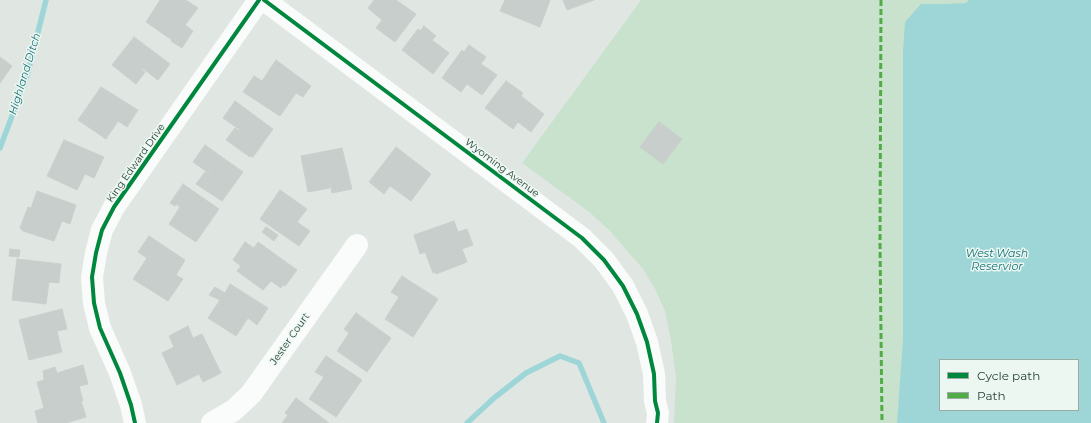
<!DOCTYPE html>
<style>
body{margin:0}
#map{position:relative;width:1091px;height:423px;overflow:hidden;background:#e0e7e3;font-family:Montserrat,sans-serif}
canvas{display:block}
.legend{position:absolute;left:939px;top:359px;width:140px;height:52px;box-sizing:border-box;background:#edf7f1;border:1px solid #9aaba4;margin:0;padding:5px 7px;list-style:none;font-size:12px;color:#1e3a30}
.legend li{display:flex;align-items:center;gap:8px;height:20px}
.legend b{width:20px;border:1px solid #9aaba4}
</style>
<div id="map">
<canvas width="1091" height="423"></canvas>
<ul class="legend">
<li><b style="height:5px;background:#00873e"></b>Cycle path</li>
<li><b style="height:5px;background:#52ac45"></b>Path</li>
</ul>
</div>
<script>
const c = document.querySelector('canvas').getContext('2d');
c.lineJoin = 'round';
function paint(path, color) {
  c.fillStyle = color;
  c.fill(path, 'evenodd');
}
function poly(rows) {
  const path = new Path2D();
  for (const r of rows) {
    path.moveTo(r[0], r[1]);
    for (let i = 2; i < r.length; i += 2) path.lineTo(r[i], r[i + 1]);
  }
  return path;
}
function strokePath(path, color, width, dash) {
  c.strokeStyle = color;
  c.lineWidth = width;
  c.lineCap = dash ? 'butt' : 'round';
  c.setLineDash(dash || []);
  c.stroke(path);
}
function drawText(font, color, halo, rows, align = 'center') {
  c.font = font + ' Montserrat,sans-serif';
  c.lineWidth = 3;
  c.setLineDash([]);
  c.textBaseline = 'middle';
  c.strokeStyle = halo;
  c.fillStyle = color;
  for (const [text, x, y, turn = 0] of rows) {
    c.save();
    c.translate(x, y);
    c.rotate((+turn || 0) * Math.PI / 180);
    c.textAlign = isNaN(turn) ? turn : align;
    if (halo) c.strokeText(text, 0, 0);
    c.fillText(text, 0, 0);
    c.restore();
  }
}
paint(poly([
 [641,0,1091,0,1091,423,674,423,676,377,671,341,665,311,656,291,643,269,609,230,588,211,522,163],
 [940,360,1078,360,1078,410,940,410]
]), '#c8e2cd');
paint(poly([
 [969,0,1091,0,1091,423,897,423,903,339,903,51,905,22,921,4,947,4,966,3],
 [940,360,1078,360,1078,410,940,410]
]), '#9ed6d8');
strokePath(poly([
 [0,148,27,76,46,0],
 [467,423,494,398,526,373,560,356,579,363,604,423]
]), '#9ed6d8', 5.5);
const building = poly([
 [160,0,186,0,198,8,185,25,193,31,182,48,171,41,172,40,146,22,160,0],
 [374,0,396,0,416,14,395,42,376,28,382,20,368,8,374,0],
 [505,0,550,0,540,27,500,11,505,0],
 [563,0,594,0,567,10,563,0],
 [424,26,436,36,432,40,449,53,433,74,402,50,418,29,420,31,424,26],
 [134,37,170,64,158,80,142,68,141,69,145,72,136,84,112,65,134,37],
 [469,45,486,57,481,64,497,75,482,95,467,84,461,92,442,78,462,50,464,52,469,45],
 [0,57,12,66,0,83,0,57],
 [276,60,311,86,303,97,296,93,280,116,243,92,254,76,262,81,276,60],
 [506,81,523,93,521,96,544,114,531,132,518,122,513,129,485,108,506,81],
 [101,87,138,110,127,127,118,121,106,139,78,120,101,87],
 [235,101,273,129,253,157,250,156,250,157,226,140,235,128,239,131,240,130,223,118,235,101],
 [659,122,682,139,663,164,640,147,659,122],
 [64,140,104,157,94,178,85,174,77,190,47,176,64,140],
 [205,145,243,172,222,201,196,184,205,172,210,175,210,174,193,162,205,145],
 [396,147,431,174,411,201,390,186,384,194,369,182,396,147],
 [342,148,352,189,332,193,329,177,330,188,308,192,301,156,342,148],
 [183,184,219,209,196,242,169,224,180,207,176,204,175,206,170,203,183,184],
 [280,190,307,209,297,222,310,231,299,246,260,219,280,190],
 [37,191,76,205,70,224,62,221,54,241,23,231,20,228,28,207,31,208,37,191],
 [454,221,458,232,467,229,473,245,462,249,467,262,436,274,435,272,433,273,425,252,420,254,414,235,454,221],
 [266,227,278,235,274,241,262,232,266,227],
 [149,236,185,260,176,275,183,279,168,301,133,279,147,258,138,252,149,236],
 [245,242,254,248,258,242,297,270,285,286,283,285,281,288,271,281,263,290,237,271,241,266,233,260,245,242],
 [10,249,20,250,19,257,9,256,10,249],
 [17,259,61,264,59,283,49,282,46,304,12,300,17,259],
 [402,276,438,299,413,337,385,319,399,297,391,292,402,276],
 [230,284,268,308,257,325,248,318,236,336,208,318,220,300,209,295,215,287,225,293,230,284],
 [62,309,67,329,57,331,62,352,29,360,19,320,62,309],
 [356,313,391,338,367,372,337,351,349,333,344,329,356,313],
 [188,326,193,338,202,334,221,373,203,382,199,374,177,385,162,353,174,347,169,336,188,326],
 [326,356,362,380,336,417,309,399,324,377,315,372,326,356],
 [83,365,88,384,79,386,83,401,81,401,86,417,66,423,38,423,35,411,44,408,37,382,44,380,43,371,55,367,57,373,83,365],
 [296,398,329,423,282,423,288,415,285,413,296,398]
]);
paint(building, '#c7cecb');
strokePath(building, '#c9d0cc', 1);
strokePath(poly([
 [264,0,582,238,604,260,623,286,637,314,647,342,654,374,655,401,658,413,657,423],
 [135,423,131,405,120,373,100,328,94,303,92,277,96,253,102,230,114,207,259,0],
 [212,423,234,410,251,394,357,245]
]), '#fafbfb', 22);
strokePath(poly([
 [881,0,880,244,882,423]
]), '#52ac45', 3, [6, 3]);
strokePath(poly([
 [264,0,582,238,604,260,623,286,637,314,647,342,654,374,655,401,658,413,657,423],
 [135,423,131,405,120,373,100,328,94,303,92,277,96,253,102,230,114,207,259,0]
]), '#00873e', 4);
drawText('10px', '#1e3a30', '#edf7f1', [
 ["King Edward Drive",136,163,-55],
 ["Wyoming Avenue",502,168,37],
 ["Jester Court",290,339,-55]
]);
drawText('italic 11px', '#167178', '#edf7f1', [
 ["Highland Ditch",25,74,-73],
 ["West Wash",997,254],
 ["Reservior",997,267]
]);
</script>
